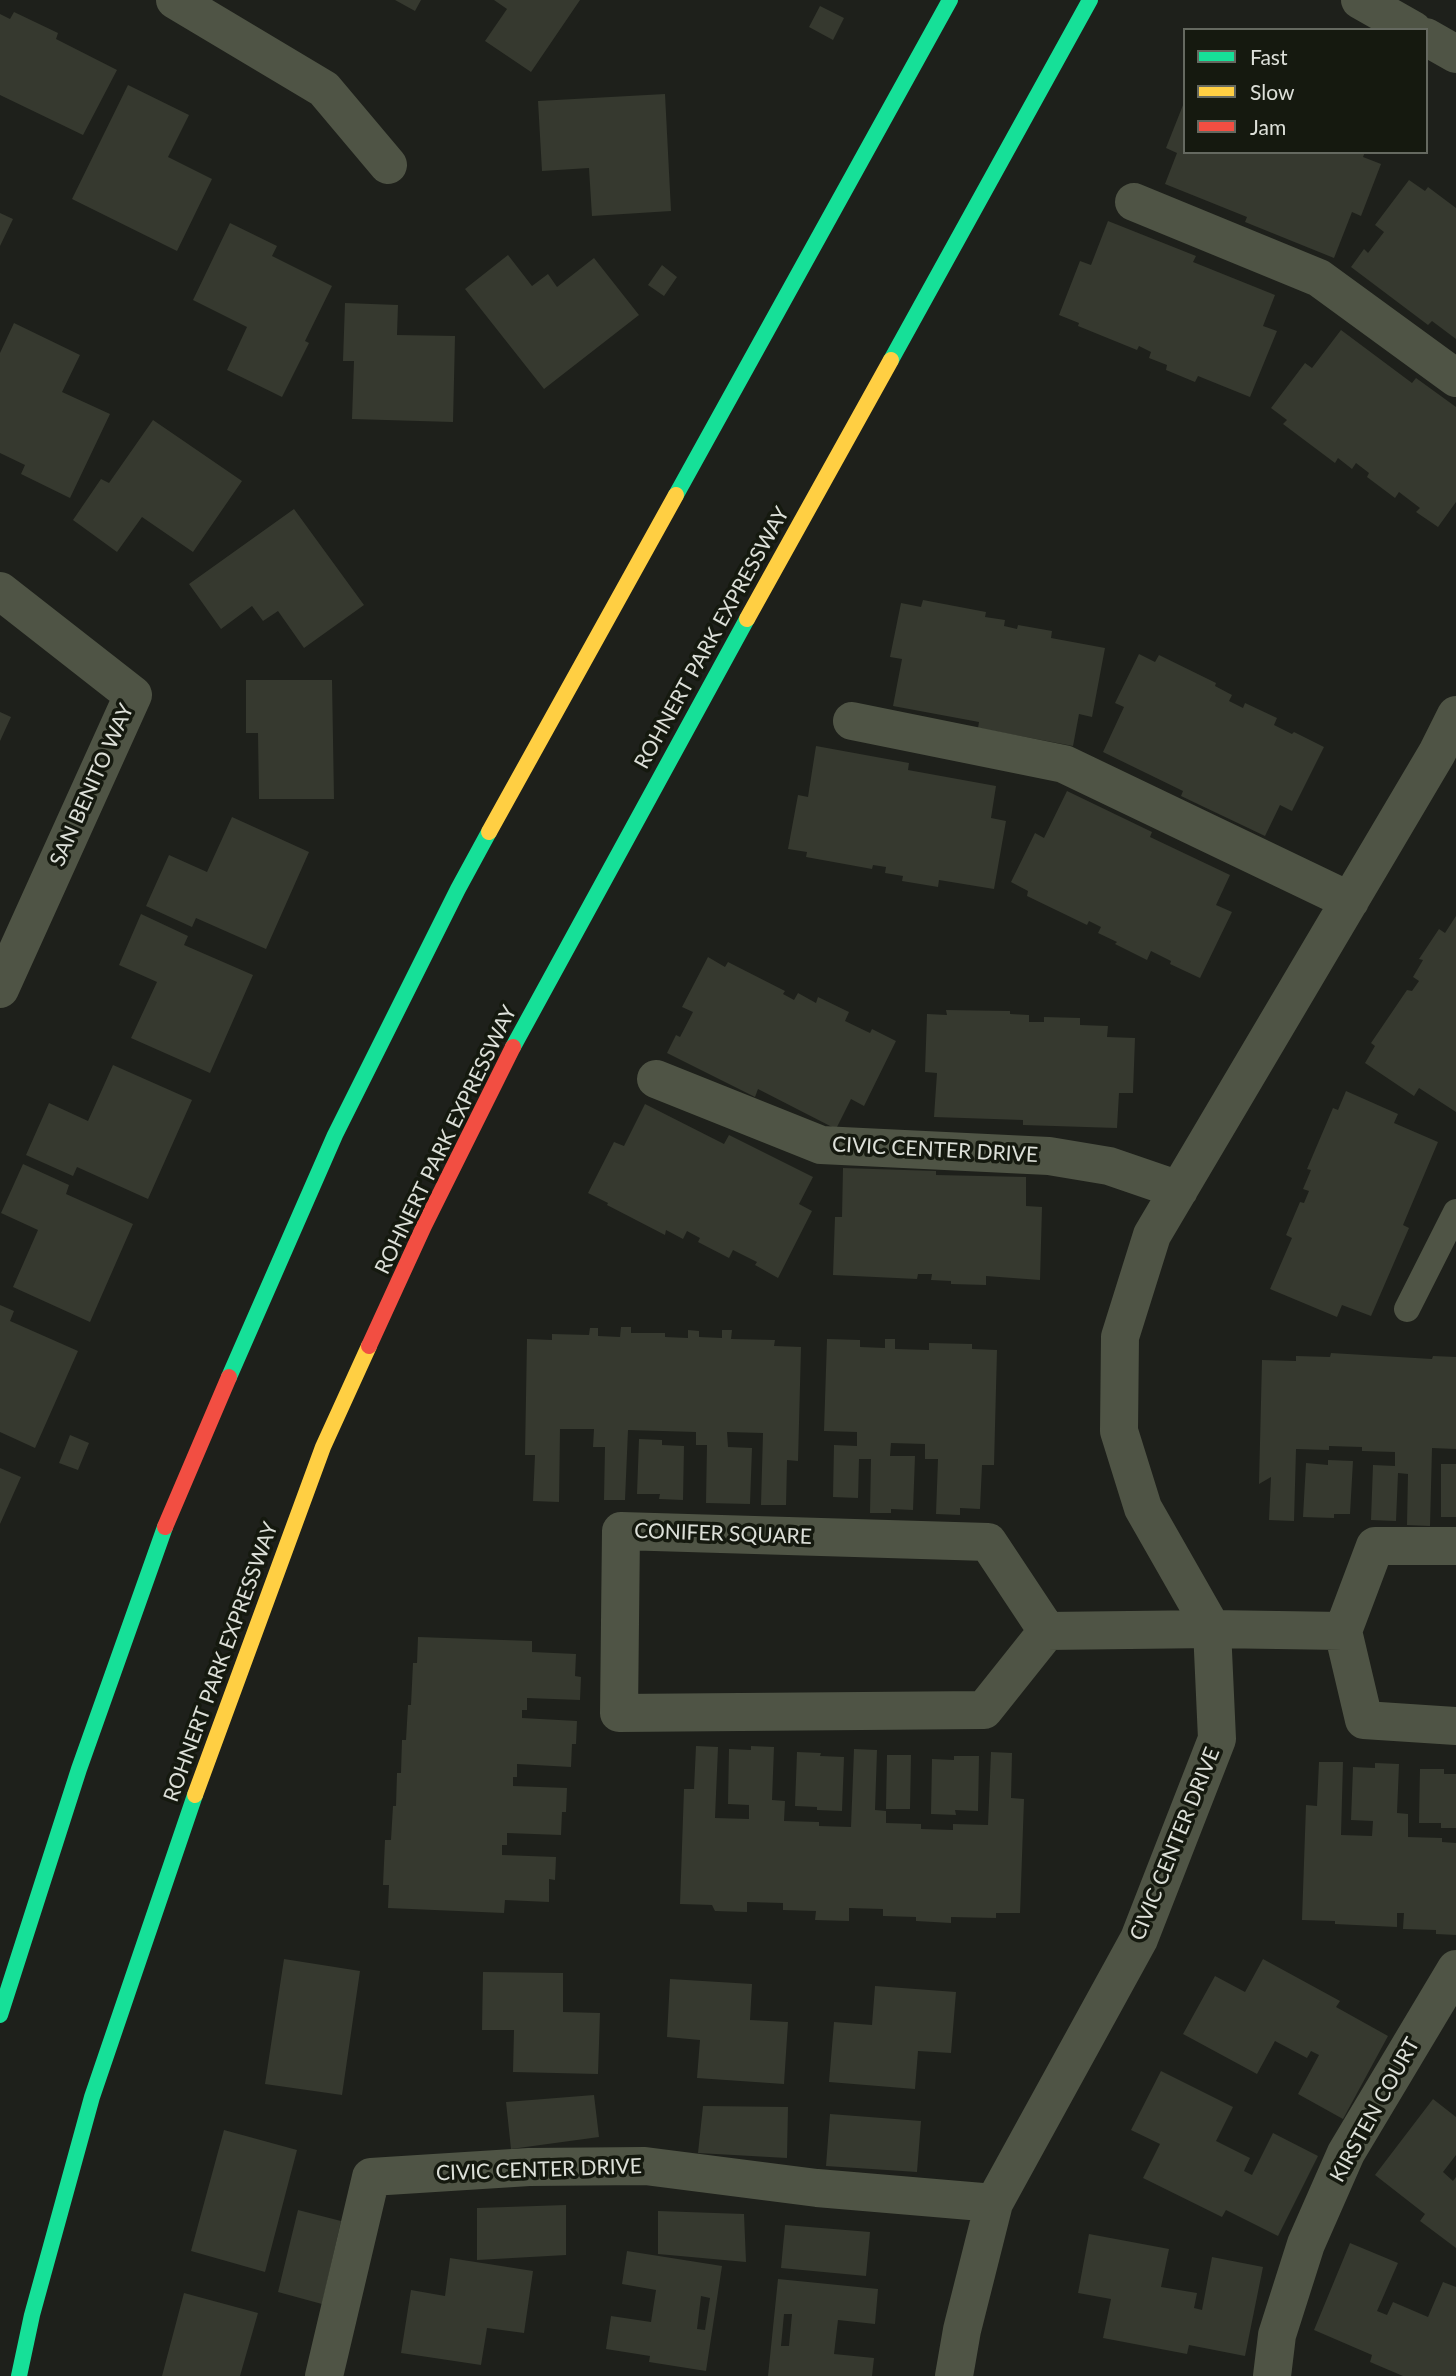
<!DOCTYPE html>
<style>
body{margin:0}
#map{position:relative;width:1456px;height:2376px;overflow:hidden;background:#1e201b;font-family:Lato,sans-serif}
canvas{display:block}
.legend{position:absolute;left:1183px;top:28px;width:245px;height:126px;box-sizing:border-box;background:#15190f;border:2px solid #656960;margin:0;padding:9px 12px;list-style:none;font-size:21px;color:#dde0d9}
.legend li{display:flex;align-items:center;gap:14px;height:35px}
.legend b{width:35px;border:2px solid #656960}
</style>
<div id="map">
<canvas width="1456" height="2376"></canvas>
<ul class="legend">
<li><b style="height:9px;background:#16e098"></b>Fast</li>
<li><b style="height:9px;background:#ffcf43"></b>Slow</li>
<li><b style="height:9px;background:#f24e42"></b>Jam</li>
</ul>
</div>
<script>
const c = document.querySelector('canvas').getContext('2d');
c.lineJoin = 'round';
function paint(path, color) {
  c.fillStyle = color;
  c.fill(path, 'evenodd');
}
function poly(rows) {
  const path = new Path2D();
  for (const r of rows) {
    path.moveTo(r[0], r[1]);
    for (let i = 2; i < r.length; i += 2) path.lineTo(r[i], r[i + 1]);
  }
  return path;
}
function strokePath(path, color, width, dash) {
  c.strokeStyle = color;
  c.lineWidth = width;
  c.lineCap = dash ? 'butt' : 'round';
  c.setLineDash(dash || []);
  c.stroke(path);
}
function drawText(font, color, halo, rows, align = 'center') {
  c.font = font + ' Lato,sans-serif';
  c.lineWidth = 7;
  c.setLineDash([]);
  c.textBaseline = 'middle';
  c.strokeStyle = halo;
  c.fillStyle = color;
  for (const [text, x, y, turn = 0] of rows) {
    c.save();
    c.translate(x, y);
    c.rotate((+turn || 0) * Math.PI / 180);
    c.textAlign = isNaN(turn) ? turn : align;
    if (halo) c.strokeText(text, 0, 0);
    c.fillText(text, 0, 0);
    c.restore();
  }
}
paint(poly([
 [395,0,421,0,415,11],
 [494,0,580,0,531,72,485,41,507,9],
 [820,6,844,18,833,40,809,27],
 [14,12,58,33,56,39,117,70,83,135,0,95,0,14,10,19],
 [128,85,189,115,168,157,212,179,177,251,72,199],
 [665,94,671,211,592,216,589,168,542,171,538,101],
 [1185,100,1185,152,1365,152,1363,157,1381,164,1361,216,1352,212,1334,258,1245,222,1247,217,1165,184,1177,153,1166,148],
 [1409,180,1425,191,1428,187,1456,208,1456,339,1432,321,1428,325,1351,267,1364,249,1368,253,1384,232,1375,225],
 [0,213,13,219,0,246],
 [1108,221,1196,256,1193,262,1275,295,1263,326,1277,331,1250,397,1198,376,1195,382,1166,370,1167,365,1149,358,1151,352,1139,346,1137,350,1078,326,1079,323,1059,315,1080,261,1091,265],
 [230,223,277,246,272,256,332,286,305,341,309,343,282,397,227,370,247,327,193,300],
 [508,255,532,286,548,274,557,287,594,258,639,315,544,389,465,289],
 [662,265,677,277,664,296,648,285],
 [345,303,398,305,397,335,455,336,453,422,352,419,354,361,343,361],
 [14,323,80,355,62,392,110,414,70,498,21,474,25,465,0,453,0,353],
 [1341,330,1412,383,1416,378,1456,407,1456,502,1438,527,1416,512,1420,508,1399,492,1395,498,1367,477,1369,473,1356,463,1352,469,1338,458,1335,463,1283,424,1287,420,1271,408,1305,363,1312,368],
 [153,420,242,481,193,552,142,517,117,552,73,520,101,479,109,483],
 [294,509,364,605,304,648,278,611,263,621,252,606,221,629,189,584],
 [923,600,986,612,985,617,1005,620,1004,626,1017,629,1018,625,1052,631,1051,638,1105,648,1092,717,1079,714,1073,746,978,728,979,722,893,706,902,659,890,657,901,603,921,607],
 [1139,654,1155,662,1159,655,1216,683,1215,686,1232,695,1229,701,1243,708,1245,703,1277,718,1274,725,1292,734,1294,732,1324,747,1292,811,1280,805,1265,836,1181,796,1183,791,1103,752,1124,707,1115,703],
 [246,680,332,680,334,799,259,799,258,733,246,733],
 [0,712,11,717,0,741],
 [816,746,909,763,908,770,996,786,991,818,1006,821,994,889,939,880,938,887,902,881,903,876,885,873,886,867,873,865,872,869,806,857,807,852,788,849,798,795,808,797],
 [1067,791,1152,832,1150,837,1230,875,1216,905,1232,912,1200,978,1170,964,1171,961,1151,951,1147,960,1115,944,1117,942,1098,933,1101,927,1089,921,1087,925,1027,896,1028,891,1011,882,1035,833,1044,838],
 [232,817,309,852,266,949,196,918,192,927,146,906,169,855,207,872],
 [141,914,188,936,184,945,253,975,210,1073,131,1038,157,982,119,965],
 [1456,916,1456,1112,1419,1088,1414,1096,1365,1063,1375,1046,1371,1043,1407,990,1412,991,1419,981,1413,977,1423,960,1419,959,1439,929,1445,933],
 [708,957,725,967,728,962,785,991,783,994,794,1000,798,993,816,1003,818,997,849,1012,845,1021,870,1033,872,1029,896,1041,864,1106,851,1099,836,1129,758,1089,755,1097,667,1053,676,1035,680,1037,693,1012,682,1007],
 [946,1010,1010,1011,1010,1014,1029,1015,1029,1022,1044,1022,1044,1017,1080,1018,1080,1025,1108,1026,1107,1037,1135,1038,1133,1093,1119,1093,1117,1128,1023,1125,1023,1120,934,1117,937,1073,925,1072,927,1014,947,1015],
 [113,1065,192,1100,148,1199,77,1167,73,1176,26,1155,49,1103,88,1121],
 [1346,1091,1398,1114,1394,1123,1438,1142,1403,1225,1409,1228,1371,1316,1342,1305,1337,1317,1270,1289,1292,1238,1286,1235,1300,1202,1304,1203,1309,1191,1303,1189,1311,1170,1307,1169,1333,1108,1338,1110],
 [645,1104,724,1144,729,1135,813,1177,799,1204,812,1211,778,1278,755,1265,757,1262,733,1250,729,1258,698,1242,700,1238,687,1231,683,1239,666,1230,665,1235,607,1205,608,1203,588,1193,614,1142,624,1146],
 [23,1164,69,1185,66,1194,133,1224,90,1322,13,1287,38,1230,1,1213],
 [843,1168,936,1171,936,1175,1026,1177,1026,1206,1042,1207,1040,1280,986,1276,986,1285,951,1284,951,1281,931,1280,932,1274,918,1274,917,1279,833,1275,835,1217,842,1217],
 [0,1305,14,1311,10,1321,78,1351,35,1448,0,1432],
 [621,1327,631,1327,631,1333,665,1333,665,1337,688,1338,688,1330,699,1331,699,1337,722,1338,722,1330,732,1330,731,1339,775,1340,774,1346,801,1347,798,1461,787,1460,786,1505,761,1505,763,1433,727,1432,728,1447,752,1448,750,1504,706,1503,707,1445,696,1445,696,1432,628,1430,625,1500,604,1500,605,1447,593,1447,594,1429,560,1429,559,1502,533,1501,535,1455,525,1455,527,1339,552,1340,552,1334,589,1335,590,1328,598,1328,598,1336,620,1337],
 [827,1339,860,1340,860,1347,885,1348,885,1339,895,1339,895,1349,929,1350,929,1343,972,1344,972,1349,997,1350,994,1465,982,1465,980,1509,960,1508,960,1515,936,1514,938,1459,925,1459,925,1444,891,1443,890,1456,915,1456,913,1510,891,1509,891,1513,870,1513,871,1459,859,1459,858,1498,833,1497,834,1445,857,1446,857,1432,824,1431],
 [1331,1353,1432,1359,1433,1356,1456,1357,1456,1449,1432,1448,1430,1526,1407,1525,1408,1474,1398,1473,1396,1521,1371,1520,1373,1465,1395,1466,1395,1452,1362,1451,1362,1447,1329,1446,1329,1450,1296,1449,1294,1521,1269,1520,1271,1477,1259,1484,1262,1360,1296,1361,1296,1356,1330,1357],
 [70,1435,89,1443,78,1470,59,1463],
 [639,1439,662,1440,662,1445,684,1446,683,1500,659,1499,660,1494,637,1494],
 [1328,1460,1353,1461,1350,1514,1334,1514,1334,1518,1303,1517,1306,1463,1328,1465],
 [1441,1464,1456,1464,1456,1517,1441,1517],
 [0,1468,21,1477,0,1524],
 [418,1637,532,1641,532,1652,576,1654,575,1676,581,1677,580,1700,527,1698,527,1710,522,1710,522,1718,577,1721,576,1744,572,1744,571,1767,517,1764,517,1777,513,1777,513,1786,567,1788,566,1812,562,1812,561,1835,507,1833,507,1845,502,1845,502,1855,556,1857,555,1880,549,1879,549,1902,505,1900,504,1913,388,1908,389,1885,383,1885,385,1840,391,1840,393,1806,396,1806,397,1773,401,1773,402,1740,406,1740,408,1705,411,1705,413,1663,417,1663],
 [696,1746,718,1747,715,1818,749,1819,749,1805,728,1804,729,1749,751,1750,751,1746,774,1747,772,1800,785,1801,784,1821,819,1822,819,1826,851,1827,854,1749,877,1750,875,1810,886,1811,886,1823,921,1824,921,1829,953,1830,953,1824,988,1825,991,1752,1012,1753,1011,1798,1024,1799,1020,1913,996,1913,996,1918,951,1917,951,1923,916,1921,916,1917,883,1916,883,1909,849,1908,849,1921,815,1920,816,1911,783,1910,783,1903,747,1902,747,1912,715,1911,712,1905,680,1904,684,1789,694,1789],
 [797,1752,821,1753,820,1756,844,1757,842,1811,817,1810,817,1807,795,1806],
 [887,1755,911,1755,910,1809,886,1809],
 [954,1756,979,1756,978,1811,955,1810,956,1815,931,1814,932,1759,954,1760],
 [1319,1762,1343,1762,1341,1835,1372,1836,1373,1821,1351,1820,1353,1767,1375,1768,1375,1763,1399,1764,1397,1813,1408,1814,1408,1837,1442,1838,1442,1842,1456,1843,1456,1935,1436,1934,1436,1930,1403,1929,1404,1913,1397,1913,1397,1927,1335,1924,1335,1921,1302,1920,1306,1805,1317,1806],
 [1420,1769,1444,1769,1444,1774,1456,1774,1456,1828,1441,1828,1441,1823,1419,1823],
 [284,1959,360,1971,342,2095,265,2084],
 [1263,1959,1340,2001,1336,2007,1388,2036,1343,2119,1298,2094,1319,2055,1311,2051,1307,2058,1275,2041,1257,2074,1183,2034,1215,1976,1245,1992],
 [483,1972,563,1973,563,2012,600,2013,598,2074,513,2072,514,2030,482,2030],
 [670,1979,752,1984,750,2020,788,2022,784,2084,697,2078,700,2040,667,2037],
 [875,1986,956,1992,951,2053,918,2051,915,2089,829,2082,834,2022,872,2025],
 [1161,2071,1233,2107,1216,2141,1250,2158,1244,2171,1252,2175,1273,2133,1318,2156,1278,2236,1226,2210,1222,2217,1143,2178,1160,2144,1131,2130],
 [594,2095,599,2137,511,2149,506,2102],
 [1433,2099,1456,2117,1456,2155,1443,2172,1453,2181,1456,2177,1456,2248,1420,2221,1425,2214,1375,2175],
 [703,2106,788,2107,787,2158,698,2153],
 [830,2114,921,2121,917,2172,826,2166],
 [224,2130,297,2150,265,2272,191,2251],
 [566,2205,566,2255,477,2260,477,2208],
 [298,2210,341,2221,322,2304,278,2292],
 [658,2211,744,2214,746,2262,658,2254],
 [785,2225,870,2232,866,2276,781,2268],
 [1089,2234,1169,2249,1161,2287,1197,2293,1194,2308,1202,2310,1212,2257,1263,2267,1245,2356,1189,2345,1187,2354,1103,2338,1111,2299,1078,2293],
 [1350,2243,1398,2263,1377,2311,1387,2315,1393,2302,1428,2317,1443,2282,1456,2287,1456,2376,1403,2376,1370,2362,1372,2355,1314,2330],
 [627,2251,722,2266,706,2371,649,2362,650,2356,606,2349,611,2316,651,2322,656,2290,622,2284],
 [701,2296,710,2298,705,2330,697,2329],
 [450,2258,533,2271,524,2333,487,2328,481,2365,401,2353,411,2290,445,2296],
 [778,2279,878,2289,875,2324,838,2320,834,2354,874,2358,872,2376,768,2376],
 [784,2314,792,2314,789,2346,781,2346],
 [184,2293,258,2313,240,2376,162,2376]
]), '#36392f');
strokePath(poly([
 [1407,1309,1456,1212]
]), '#4f5445', 26);
strokePath(poly([
 [175,0,324,89,388,165],
 [1360,0,1413,30],
 [1426,37,1456,54],
 [1134,202,1319,278,1456,378],
 [0,591,133,695,0,989],
 [852,721,1064,764,1350,901],
 [656,1079,821,1145,1049,1156,1109,1166,1179,1190],
 [1456,1546,1375,1546,1343,1631,1364,1720,1456,1726],
 [1047,1631,984,1710,619,1713,621,1531,988,1542,1047,1631,1212,1629,1343,1631],
 [324,2376,371,2177,529,2167,645,2166,817,2188,994,2203],
 [954,2376,962,2330,994,2203,1139,1939,1217,1739,1212,1629,1143,1508,1119,1431,1120,1337,1152,1235,1437,753,1456,715],
 [1272,2376,1277,2335,1306,2244,1346,2153,1456,1969]
]), '#4f5445', 38);
strokePath(poly([
 [891,360,1090,0],
 [676,495,950,0],
 [513,1047,747,619],
 [229,1377,335,1135,458,889,489,832],
 [0,2015,79,1769,165,1527],
 [19,2376,32,2315,92,2097,195,1795]
]), '#16e098', 16);
strokePath(poly([
 [747,619,891,360],
 [489,832,676,495],
 [195,1795,323,1447,369,1346]
]), '#ffcf43', 16);
strokePath(poly([
 [369,1346,424,1226,513,1047],
 [165,1527,229,1377]
]), '#f24e42', 16);
drawText('21px', '#dde0d9', '#15190f', [
 ["ROHNERT PARK EXPRESSWAY",712,638,-61],
 ["SAN BENITO WAY",92,785,-66],
 ["ROHNERT PARK EXPRESSWAY",446,1140,-64],
 ["CIVIC CENTER DRIVE",935,1150,3],
 ["CONIFER SQUARE",723,1534,2],
 ["ROHNERT PARK EXPRESSWAY",221,1662,-70],
 ["CIVIC CENTER DRIVE",1175,1844,-68],
 ["KIRSTEN COURT",1375,2110,-61],
 ["CIVIC CENTER DRIVE",539,2170,-2]
]);
</script>
